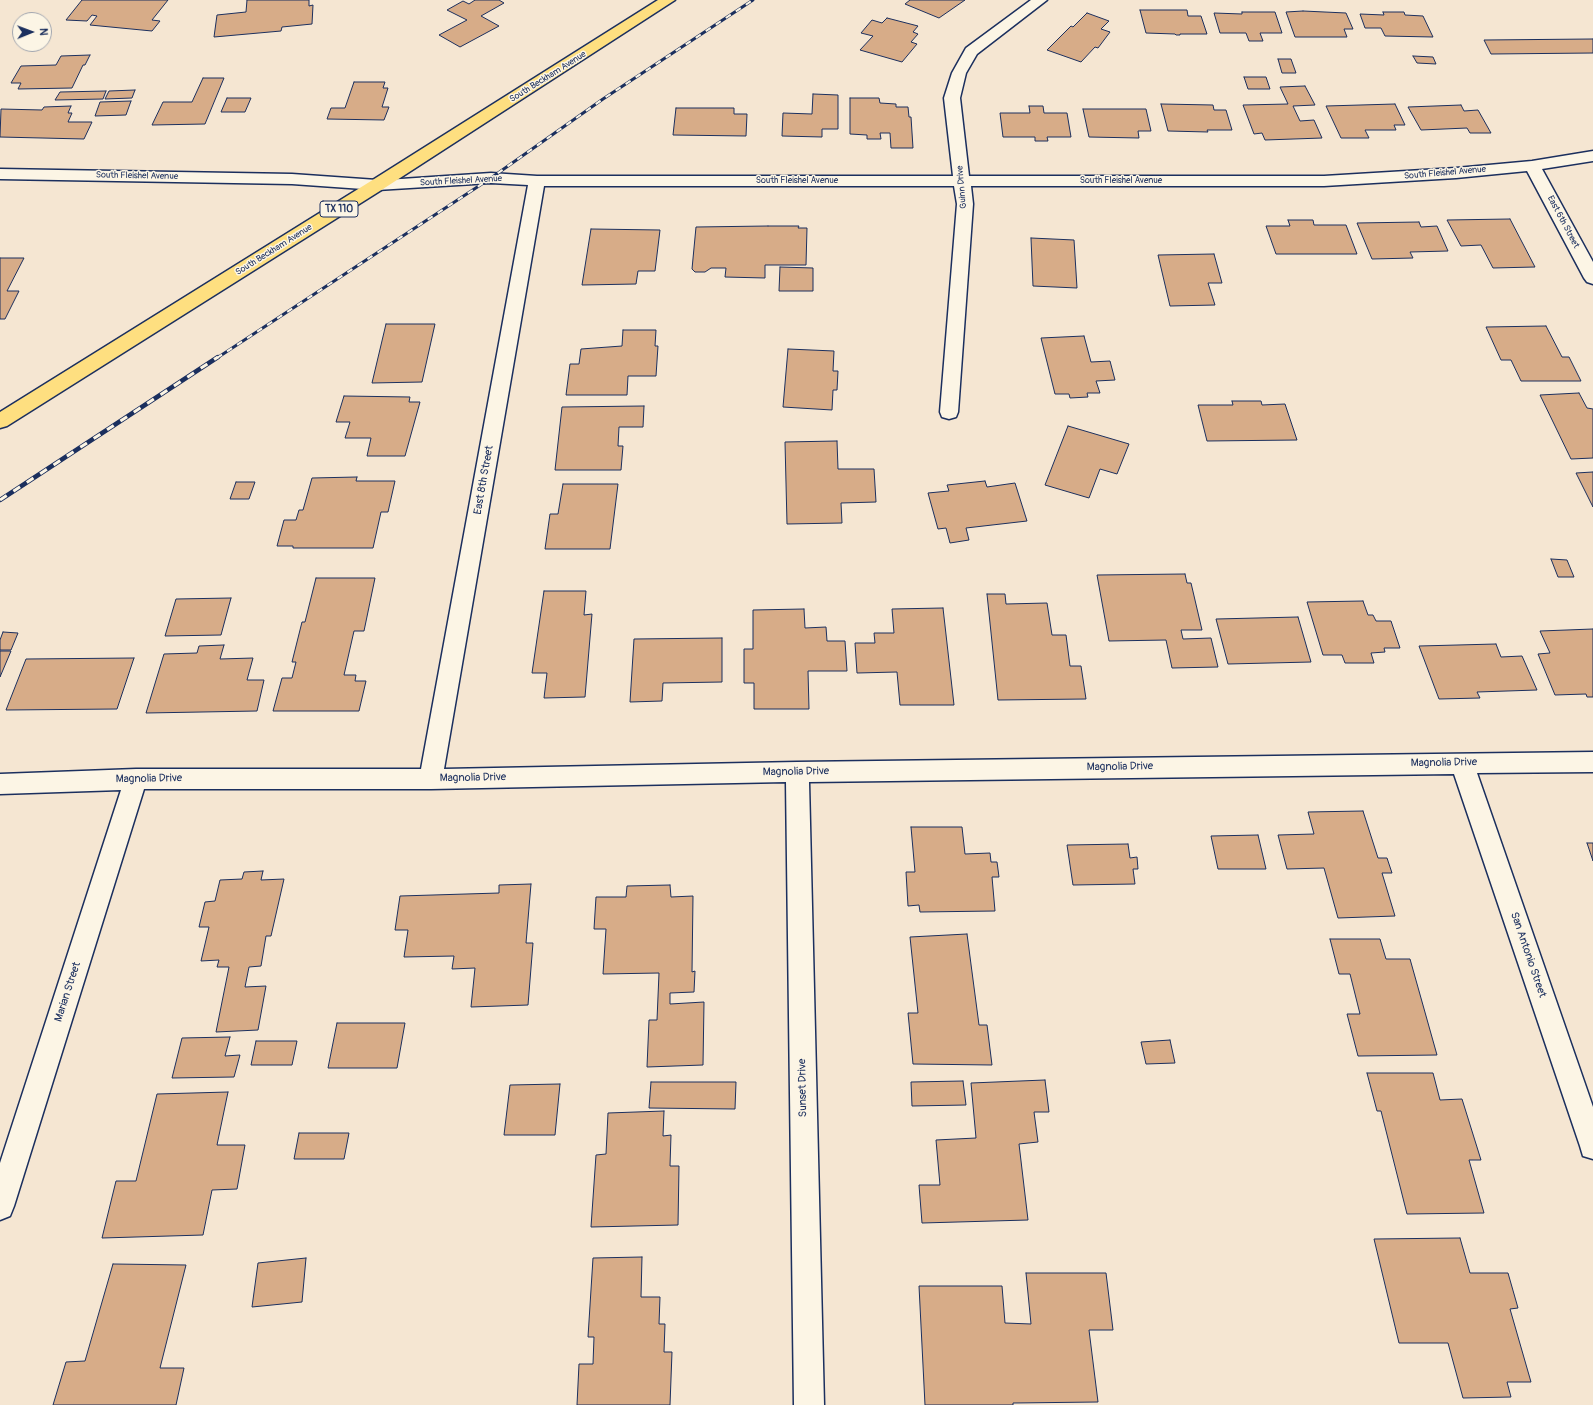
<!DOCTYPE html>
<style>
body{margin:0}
#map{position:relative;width:1593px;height:1405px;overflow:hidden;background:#f5e6d2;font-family:Pangolin,sans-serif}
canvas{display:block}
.north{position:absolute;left:12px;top:12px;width:40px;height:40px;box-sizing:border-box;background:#fcf5e5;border:1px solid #a2a6af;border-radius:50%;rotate:89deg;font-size:11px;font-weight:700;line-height:16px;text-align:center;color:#1b2f5e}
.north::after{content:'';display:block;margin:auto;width:14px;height:18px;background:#1b2f5e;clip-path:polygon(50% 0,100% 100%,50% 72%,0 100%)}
</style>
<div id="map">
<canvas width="1593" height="1405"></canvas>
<div class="north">N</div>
</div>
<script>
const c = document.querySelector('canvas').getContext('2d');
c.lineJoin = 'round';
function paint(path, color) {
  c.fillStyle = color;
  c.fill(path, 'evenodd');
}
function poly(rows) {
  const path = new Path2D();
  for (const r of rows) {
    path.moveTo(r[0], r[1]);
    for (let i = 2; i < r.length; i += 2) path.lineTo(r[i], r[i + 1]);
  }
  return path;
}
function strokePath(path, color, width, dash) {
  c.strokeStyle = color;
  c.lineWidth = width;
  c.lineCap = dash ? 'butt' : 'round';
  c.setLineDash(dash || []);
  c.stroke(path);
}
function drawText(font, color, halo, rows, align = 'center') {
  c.font = font + ' Pangolin,sans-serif';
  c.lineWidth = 3;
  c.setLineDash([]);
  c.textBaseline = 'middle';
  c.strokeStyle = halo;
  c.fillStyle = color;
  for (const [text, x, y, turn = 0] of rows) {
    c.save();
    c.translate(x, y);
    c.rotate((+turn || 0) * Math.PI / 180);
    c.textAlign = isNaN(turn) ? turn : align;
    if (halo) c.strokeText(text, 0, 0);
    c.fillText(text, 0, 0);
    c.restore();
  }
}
const building = poly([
 [82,0,168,0,152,20,160,21,152,31,90,25,97,16,92,15,87,21,66,20,82,0],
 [247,0,309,0,309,6,313,5,312,24,282,27,281,31,214,37,217,15,246,12,247,0],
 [475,0,499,0,504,3,481,16,499,26,460,47,439,35,467,20,447,10,463,1,469,4,475,0],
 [910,0,965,0,939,18,905,4,910,0],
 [1140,10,1187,10,1188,16,1201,16,1207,34,1180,34,1180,35,1176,35,1175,34,1146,33,1140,10],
 [1303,11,1346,13,1353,29,1344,29,1347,37,1295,37,1286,12,1303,11],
 [1242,12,1275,12,1282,33,1260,33,1263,41,1249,41,1246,33,1220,33,1214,13,1242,14,1242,12],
 [1383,12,1404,12,1405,15,1423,16,1433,37,1385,36,1381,28,1365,28,1360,14,1384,15,1383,12],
 [1087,13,1109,21,1101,29,1110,32,1098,48,1095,47,1081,62,1047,50,1071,26,1073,27,1087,13],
 [887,18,918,26,913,32,918,34,911,42,917,44,902,62,860,50,873,36,861,33,872,20,882,23,887,18],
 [1593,39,1593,53,1491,54,1484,40,1593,39],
 [90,55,85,65,83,65,72,88,18,89,21,83,11,83,21,66,56,65,61,56,90,55],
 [1413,56,1433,57,1436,64,1417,63,1413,56],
 [1278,59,1291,59,1296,73,1282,73,1278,59],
 [1244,77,1266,77,1270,89,1248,89,1244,77],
 [203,78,224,78,205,124,152,125,163,102,192,102,203,78],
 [354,82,385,82,383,88,388,88,382,107,389,107,384,120,327,119,331,108,345,108,354,82],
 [1305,86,1315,105,1293,106,1300,121,1314,120,1322,138,1265,140,1262,133,1254,134,1243,105,1288,104,1280,87,1305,86],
 [135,90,132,98,105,99,109,91,135,90],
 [106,91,103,99,55,100,60,92,106,91],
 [813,94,838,95,838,129,822,129,822,137,782,136,783,113,812,114,813,94],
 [227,98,251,98,245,112,221,112,227,98],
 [850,98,879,98,880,103,896,104,896,107,908,107,909,117,911,117,913,148,891,148,890,133,880,133,881,139,867,139,867,135,850,134,850,98],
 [131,101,126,115,95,116,100,102,131,101],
 [1161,104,1213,105,1214,110,1226,110,1232,130,1207,130,1208,132,1168,131,1161,104],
 [1395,104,1405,125,1394,125,1396,130,1365,130,1369,138,1341,138,1326,106,1395,104],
 [1461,105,1464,111,1478,110,1491,133,1470,133,1467,128,1421,130,1408,107,1461,105],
 [71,106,68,113,72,113,68,122,92,122,84,139,0,137,1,109,42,110,44,107,71,106],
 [1029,106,1043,106,1044,113,1067,113,1071,137,1047,137,1048,141,1035,141,1035,137,1003,137,1000,113,1030,113,1029,106],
 [676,108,734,108,734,114,747,114,746,136,673,135,676,108],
 [1083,109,1146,109,1151,131,1138,131,1139,138,1089,137,1083,109],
 [1510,219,1535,267,1493,268,1481,245,1461,246,1447,220,1510,219],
 [1288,220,1313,220,1314,225,1346,225,1357,254,1276,254,1266,226,1290,226,1288,220],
 [1419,222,1421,227,1437,226,1448,251,1410,252,1413,258,1372,259,1357,223,1419,222],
 [768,226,799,226,798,228,807,228,806,265,765,265,765,278,725,277,726,268,711,268,705,272,695,272,692,269,696,227,768,226],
 [591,229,660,230,655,271,638,271,636,284,582,285,591,229],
 [1031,238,1074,240,1077,288,1033,286,1031,238],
 [1214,254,1222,283,1208,283,1215,305,1170,306,1158,255,1214,254],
 [0,258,24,258,7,291,19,291,5,319,0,319,0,258],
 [780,267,813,268,813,291,779,291,780,267],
 [386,324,435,324,422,382,372,383,386,324],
 [1546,326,1562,357,1569,357,1581,381,1521,381,1511,360,1501,360,1486,327,1546,326],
 [623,330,656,330,655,346,658,346,656,376,628,376,627,395,566,395,570,364,579,364,581,349,622,346,623,330],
 [1084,336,1091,362,1110,361,1115,380,1096,381,1100,393,1087,393,1088,397,1070,398,1069,394,1055,394,1041,338,1084,336],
 [788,349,834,351,833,371,838,371,837,390,833,390,832,410,783,407,788,349],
 [1579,393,1587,408,1593,409,1593,458,1571,459,1540,395,1579,393],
 [344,396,410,397,409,402,420,402,405,456,367,456,371,438,345,438,350,422,336,422,344,396],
 [1232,401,1261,401,1262,405,1285,404,1297,440,1207,441,1198,405,1233,405,1232,401],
 [644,406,643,427,619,427,618,446,623,446,621,470,555,470,562,407,644,406],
 [1068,426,1129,444,1117,474,1100,469,1089,498,1045,485,1068,426],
 [837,441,838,469,874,469,876,502,841,503,842,523,787,524,785,442,837,441],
 [1593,472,1593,507,1576,473,1593,472],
 [357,477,356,481,395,481,388,512,381,512,373,548,293,548,293,546,277,546,284,520,296,520,299,510,303,510,312,478,357,477],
 [985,481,987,487,1015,483,1027,521,966,528,969,540,950,543,946,528,938,529,928,493,949,491,947,485,985,481],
 [236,482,255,482,249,499,230,499,236,482],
 [563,484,618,484,610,549,545,549,550,514,558,514,563,484],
 [1551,559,1567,560,1574,577,1558,577,1551,559],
 [1185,574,1187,583,1191,583,1202,630,1181,630,1183,639,1211,638,1218,667,1172,668,1166,640,1109,641,1097,575,1185,574],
 [316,578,375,578,364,631,354,631,344,675,356,675,355,681,366,681,359,711,273,711,282,678,292,678,296,662,292,662,302,622,305,622,316,578],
 [544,591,586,591,584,615,592,614,585,697,544,698,547,673,532,673,544,591],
 [987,594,1005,594,1006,604,1047,603,1052,635,1066,635,1070,666,1081,666,1086,699,998,700,987,594],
 [231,598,221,635,165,636,176,599,231,598],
 [1363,601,1368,615,1373,615,1376,621,1391,621,1400,648,1384,648,1385,652,1371,653,1374,663,1345,663,1342,655,1323,655,1307,602,1363,601],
 [943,608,954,705,900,705,897,672,857,673,855,643,875,643,874,633,894,633,892,609,943,608],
 [804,609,805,628,826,627,827,641,845,641,847,671,808,671,809,709,754,709,754,683,744,683,744,649,753,649,753,610,804,609],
 [1298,617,1311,662,1228,664,1216,619,1298,617],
 [1593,629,1593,697,1587,697,1586,694,1555,695,1538,654,1550,653,1540,631,1593,629],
 [3,632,18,633,11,650,0,650,0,640,3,632],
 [722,638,722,682,663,683,662,701,630,702,634,639,722,638],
 [1496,644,1501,657,1522,656,1537,690,1477,692,1480,698,1439,699,1419,646,1496,644],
 [224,645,220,659,253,658,247,680,264,680,257,711,146,713,164,654,197,653,199,646,224,645],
 [0,651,11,651,0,677,0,651],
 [134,658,117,709,6,710,26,659,134,658],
 [1363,811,1378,858,1387,858,1392,873,1382,873,1395,916,1338,918,1324,868,1287,869,1278,835,1314,834,1308,812,1363,811],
 [911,827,962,827,965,854,990,853,991,862,997,862,999,877,992,877,995,911,920,912,919,905,908,906,906,872,915,872,911,827],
 [1258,835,1266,869,1218,869,1211,836,1258,835],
 [1587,843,1593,843,1593,861,1587,843],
 [1128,844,1130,858,1137,857,1138,869,1133,869,1135,884,1073,885,1067,845,1128,844],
 [263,871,261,880,284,879,271,936,266,936,261,966,249,967,245,987,266,986,258,1030,216,1032,229,967,217,967,219,960,201,961,209,927,199,927,205,902,215,901,220,880,242,879,244,872,263,871],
 [531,884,526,943,533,943,528,1005,471,1007,475,968,452,969,454,956,404,957,408,930,395,930,400,896,499,893,499,885,531,884],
 [670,885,671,897,693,896,692,972,695,971,694,992,670,993,670,1004,704,1002,703,1065,647,1067,649,1020,657,1020,659,973,603,974,606,929,594,929,596,897,626,897,627,886,670,885],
 [967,934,979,1025,987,1025,992,1065,913,1064,908,1013,918,1013,910,937,967,934],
 [1330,939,1380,939,1386,959,1410,959,1437,1055,1358,1056,1347,1014,1360,1014,1350,974,1339,974,1330,939],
 [337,1023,405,1023,397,1068,328,1068,337,1023],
 [230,1037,225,1056,240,1055,234,1077,172,1078,182,1038,230,1037],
 [1170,1040,1175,1063,1146,1064,1141,1042,1170,1040],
 [256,1041,297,1041,292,1065,251,1065,256,1041],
 [1367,1073,1433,1073,1440,1100,1462,1099,1481,1160,1469,1160,1484,1213,1407,1214,1381,1111,1377,1111,1367,1073],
 [1045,1080,1049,1112,1034,1112,1038,1142,1019,1144,1028,1220,922,1223,919,1185,940,1185,936,1140,976,1138,971,1083,1045,1080],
 [963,1081,966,1105,912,1106,911,1082,963,1081],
 [651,1082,736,1082,735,1109,649,1108,651,1082],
 [560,1084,555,1135,504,1135,510,1085,560,1084],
 [228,1092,217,1145,245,1145,237,1189,212,1190,203,1235,102,1238,116,1181,136,1181,157,1094,228,1092],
 [664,1111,663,1136,671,1135,670,1166,679,1166,678,1225,591,1227,596,1155,606,1154,608,1113,664,1111],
 [299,1133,349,1133,344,1159,294,1159,299,1133],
 [1460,1238,1470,1273,1508,1273,1518,1308,1510,1309,1531,1382,1507,1382,1511,1397,1463,1398,1448,1343,1399,1343,1374,1239,1460,1238],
 [642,1257,641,1297,660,1297,659,1324,665,1324,664,1352,672,1352,670,1405,577,1405,579,1364,593,1364,594,1337,588,1337,593,1258,642,1257],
 [306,1258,302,1302,252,1307,258,1263,306,1258],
 [113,1264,186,1265,160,1368,184,1368,176,1405,53,1405,66,1362,85,1361,113,1264],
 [1026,1273,1106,1273,1113,1330,1089,1330,1098,1402,1013,1403,1013,1405,925,1405,919,1286,1002,1286,1005,1323,1031,1324,1026,1273]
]);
paint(building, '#d7ac88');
strokePath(building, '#1b2f5e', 1);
const street = poly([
 [1031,0,1047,0,977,54,966,73,960,98,969,176,1324,176,1456,168,1532,161,1593,151,1593,161,1542,169,1593,262,1593,284,1587,282,1584,278,1527,171,1456,178,1324,186,971,186,973,204,958,412,956,417,949,419,942,417,940,412,957,204,954,186,544,186,444,769,797,762,1593,752,1593,772,1477,773,1593,1107,1593,1159,1583,1156,1580,1146,1454,774,809,782,824,1405,794,1405,786,782,431,789,144,789,14,1206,10,1216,0,1220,0,1163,121,790,0,794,0,774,136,769,421,769,528,185,491,183,377,190,371,189,369,185,371,181,491,173,537,176,953,176,944,98,952,73,966,48,1031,0]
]);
const secondary = poly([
 [0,169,292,174,377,180,383,181,385,185,383,189,377,190,292,184,0,179,0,169]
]);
const primary = poly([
 [658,0,675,0,383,189,7,426,0,428,0,412,371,181,658,0]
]);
strokePath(street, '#1b2f5e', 3);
strokePath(secondary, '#1b2f5e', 3);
strokePath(primary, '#1b2f5e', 3);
paint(street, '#fcf5e5');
paint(secondary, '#fcf5e5');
paint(primary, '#fedf80');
const railFar1 = poly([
 [217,358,491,178,603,99,753,0]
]);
const rail = poly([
 [0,500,218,357]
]);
strokePath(railFar1, '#1b2f5e', 3);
strokePath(rail, '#1b2f5e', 4.5);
strokePath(railFar1, '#fcf5e5', 2, [6]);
strokePath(rail, '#fcf5e5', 3, [8]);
drawText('9px', '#1b2f5e', '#fcf5e5', [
 ["South Beckham Avenue",548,77,-32],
 ["South Fleishel Avenue",1445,173,-5],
 ["South Fleishel Avenue",137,176,1],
 ["South Fleishel Avenue",461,181,-3],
 ["South Fleishel Avenue",797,181],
 ["South Fleishel Avenue",1121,181],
 ["Guinn Drive",962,187,-95],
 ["East 6th Street",1563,222,62],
 ["South Beckham Avenue",274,250,-32]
]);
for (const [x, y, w] of [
 [339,209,38]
]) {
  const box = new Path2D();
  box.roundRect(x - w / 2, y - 8, w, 16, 3);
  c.fillStyle = '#fcf5e5';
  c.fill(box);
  strokePath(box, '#1b2f5e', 1);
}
drawText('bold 10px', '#1b2f5e', null, [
 ["TX 110",339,209]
]);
drawText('11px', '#1b2f5e', '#fcf5e5', [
 ["East 8th Street",484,480,-80],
 ["Magnolia Drive",1444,763,-1],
 ["Magnolia Drive",1120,767,-1],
 ["Magnolia Drive",796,772,-1],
 ["Magnolia Drive",473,778,-1],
 ["Magnolia Drive",149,779,-1],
 ["San Antonio Street",1528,955,71],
 ["Marian Street",68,992,-72],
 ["Sunset Drive",803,1088,-91]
]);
</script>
